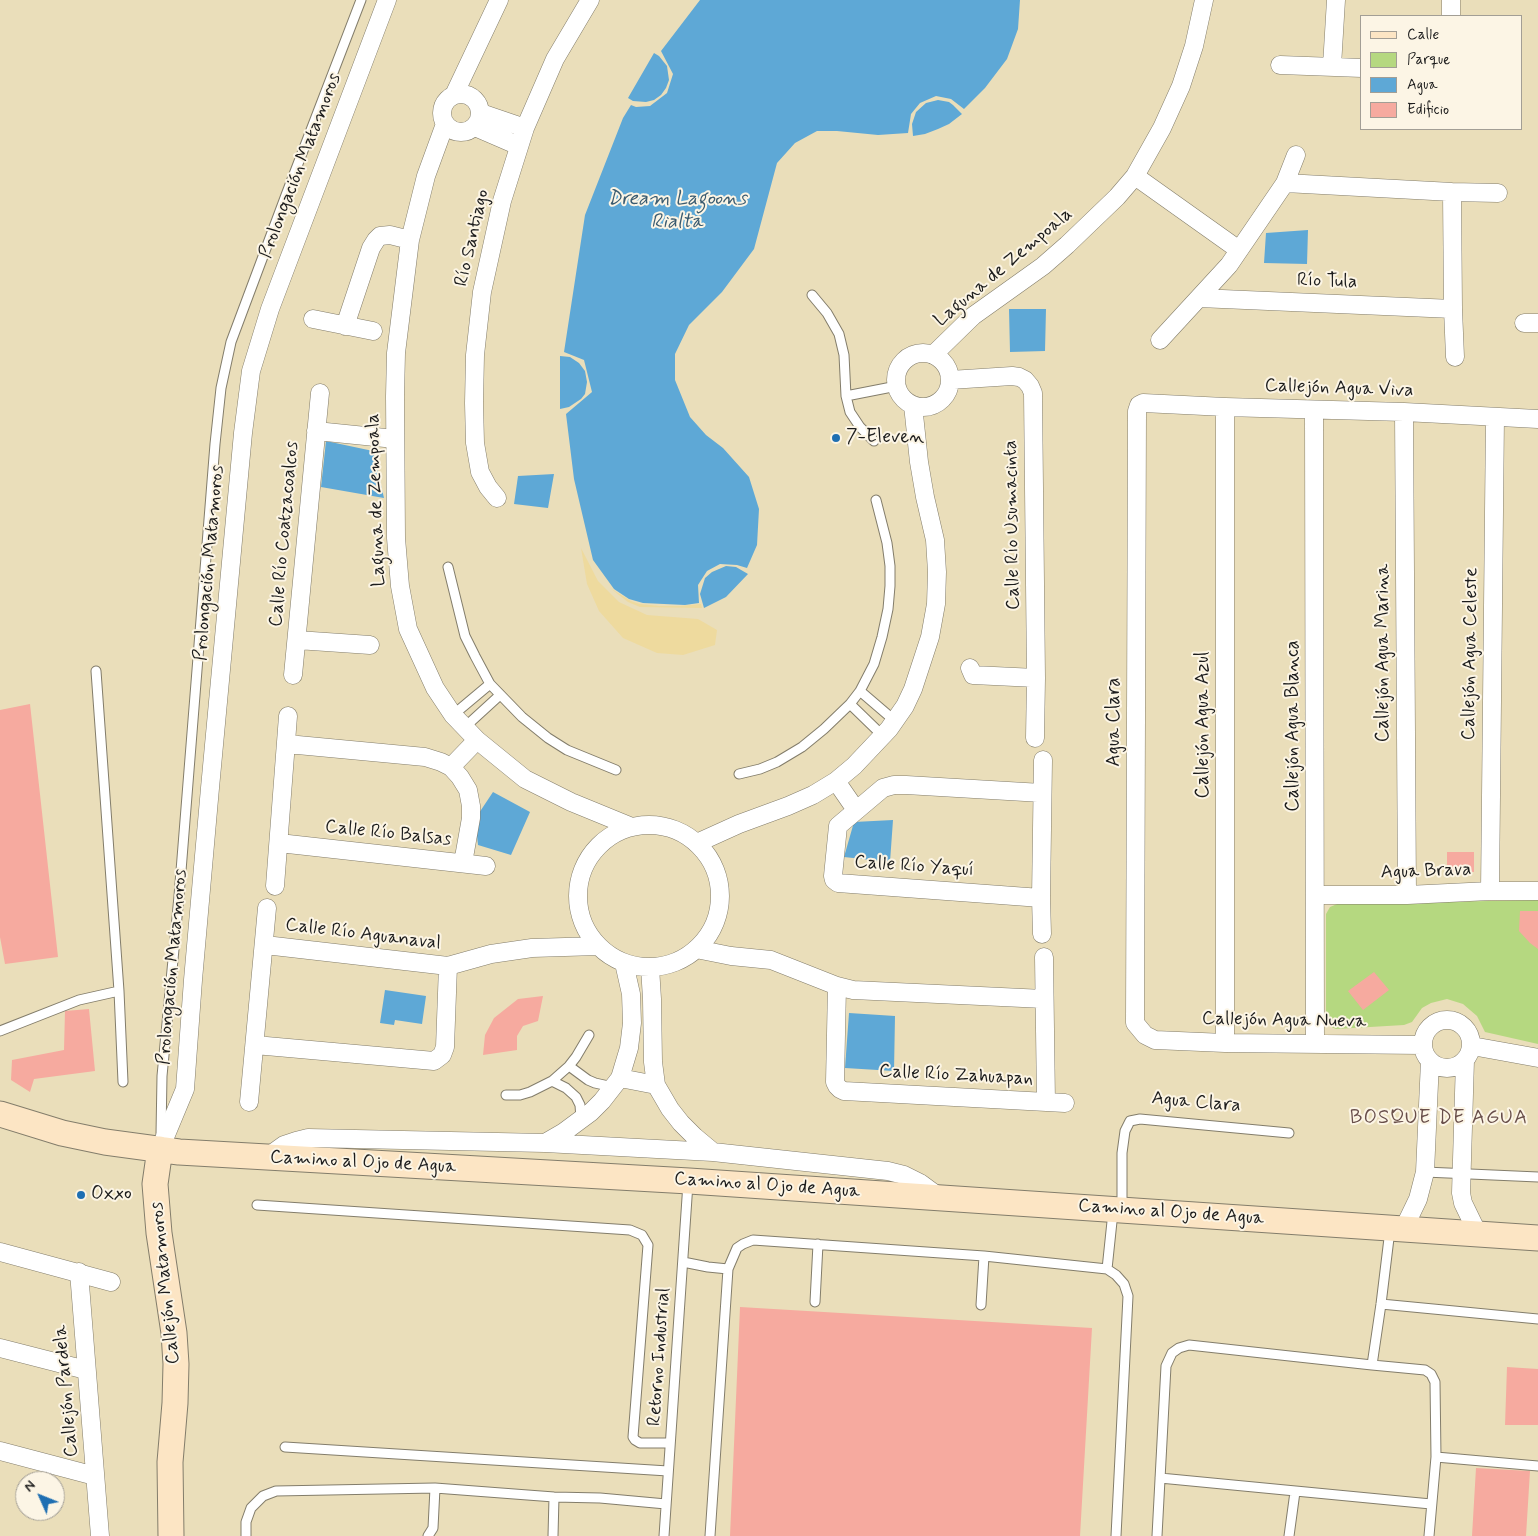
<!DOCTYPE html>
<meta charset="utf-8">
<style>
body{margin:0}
#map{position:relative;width:1538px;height:1536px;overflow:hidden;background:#eadeba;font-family:Mynerve,sans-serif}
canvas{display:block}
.legend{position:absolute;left:1360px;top:15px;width:162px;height:115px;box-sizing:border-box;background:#fcf5e5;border:1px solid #a29e95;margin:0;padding:6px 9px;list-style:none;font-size:15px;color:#1c1c1c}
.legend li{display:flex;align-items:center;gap:10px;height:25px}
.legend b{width:25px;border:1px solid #a29e95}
.north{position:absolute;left:15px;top:1471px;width:50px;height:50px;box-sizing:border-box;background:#fcf5e5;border:1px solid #a29e95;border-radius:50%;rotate:314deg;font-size:14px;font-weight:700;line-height:20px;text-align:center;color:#1c1c1c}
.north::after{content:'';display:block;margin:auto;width:18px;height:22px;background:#1f6fb2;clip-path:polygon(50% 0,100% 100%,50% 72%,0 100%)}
</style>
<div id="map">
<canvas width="1538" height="1536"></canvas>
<ul class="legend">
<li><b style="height:6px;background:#fce5c4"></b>Calle</li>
<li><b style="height:14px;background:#b5d880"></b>Parque</li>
<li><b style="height:14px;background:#5ea8d6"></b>Agua</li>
<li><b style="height:14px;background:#f6aa9f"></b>Edificio</li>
</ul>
<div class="north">N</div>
</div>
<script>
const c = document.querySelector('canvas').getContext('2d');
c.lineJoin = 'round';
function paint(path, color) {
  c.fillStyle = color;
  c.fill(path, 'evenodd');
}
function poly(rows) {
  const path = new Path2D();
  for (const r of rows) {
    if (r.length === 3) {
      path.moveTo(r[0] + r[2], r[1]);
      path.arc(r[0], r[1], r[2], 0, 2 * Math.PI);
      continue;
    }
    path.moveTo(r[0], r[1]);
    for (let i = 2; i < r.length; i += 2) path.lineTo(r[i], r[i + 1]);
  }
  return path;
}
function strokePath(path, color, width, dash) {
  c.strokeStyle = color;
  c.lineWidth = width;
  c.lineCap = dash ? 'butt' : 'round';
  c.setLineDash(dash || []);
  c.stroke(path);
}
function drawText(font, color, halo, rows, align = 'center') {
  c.font = font + ' Mynerve,sans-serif';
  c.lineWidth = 4;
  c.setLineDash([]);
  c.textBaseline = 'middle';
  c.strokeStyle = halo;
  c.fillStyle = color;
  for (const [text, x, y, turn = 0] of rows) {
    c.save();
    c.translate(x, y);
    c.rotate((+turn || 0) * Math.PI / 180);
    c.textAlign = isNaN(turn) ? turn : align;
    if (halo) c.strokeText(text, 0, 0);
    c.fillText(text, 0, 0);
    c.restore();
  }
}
paint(poly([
 [1538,900,1538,1044,1485,1032,1477,1016,1463,1004,1447,999,1431,1003,1422,1008,1412,1022,1404,1025,1336,1029,1329,1026,1326,1019,1326,914,1330,907,1337,904]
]), '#b5d880');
paint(poly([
 [581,548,598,581,619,602,647,615,698,619,717,630,715,645,683,655,657,653,623,638,599,611,587,584],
 [610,588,631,601,640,604,660,606,680,606,701,604,702,608,640,607,628,602]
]), '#eeda9e');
paint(poly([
 [700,0,1020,0,1018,29,1007,59,985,88,964,109,951,99,936,96,920,103,911,114,908,133,878,135,837,131,817,131,795,143,777,163,754,249,722,292,689,325,675,354,675,380,690,417,706,435,723,448,749,477,759,509,757,545,747,568,737,565,720,564,707,571,698,585,699,603,685,605,643,603,629,599,614,589,593,560,574,479,566,414,592,392,584,360,564,352,585,215,623,118,631,105,636,107,650,106,667,93,673,74,661,51],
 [654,53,659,56,667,66,669,80,666,88,661,95,654,100,646,102,633,101,628,98],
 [938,100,949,102,953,105,962,114,949,124,938,129,925,134,913,136,912,124,916,112,926,103],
 [1308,230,1307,264,1264,263,1266,233],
 [1009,309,1046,309,1045,351,1010,352],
 [560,356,570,357,579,363,585,371,587,382,585,394,581,399,569,407,560,409],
 [326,441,373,451,384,498,321,487],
 [554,474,548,508,514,504,518,476],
 [726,566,736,567,748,574,726,597,704,608,700,594,705,578,712,572],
 [493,792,530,812,511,855,478,845,475,819],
 [893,820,890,862,844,857,854,822],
 [385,990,426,996,422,1024,395,1020,394,1025,380,1023],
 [849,1013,895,1016,894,1071,845,1068]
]), '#5ea8d6');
paint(poly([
 [30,704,58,957,5,964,0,937,0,710],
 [1447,852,1474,852,1474,872,1447,872],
 [1520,911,1538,911,1538,949,1530,943,1519,931],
 [1374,972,1389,990,1363,1010,1348,991],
 [543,996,538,1021,523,1026,517,1036,517,1050,483,1055,485,1035,494,1018,518,999],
 [89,1009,95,1071,34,1079,30,1092,11,1080,12,1060,64,1050,65,1011],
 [740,1307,1092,1328,1080,1536,730,1536],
 [1507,1367,1538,1369,1538,1425,1505,1425],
 [1476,1468,1530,1471,1526,1536,1472,1536]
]), '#f6aa9f');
const lane = poly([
 [812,295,827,313,839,334,844,355,846,396,850,412,860,427,874,441],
 [846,396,897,386],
 [448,567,465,636,475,656,490,684,522,717,548,738,567,750,616,770],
 [96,671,119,991],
 [860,691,895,721],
 [850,704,883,736],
 [453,715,490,684],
 [465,727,500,695],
 [739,774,760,769,777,762,802,747,824,729,850,704,860,691,874,664,882,637,888,609,890,586,890,566,887,543,876,500],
 [0,1031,79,1000,119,991,123,1082],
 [569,1066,588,1080,595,1083,613,1087],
 [552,1081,566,1088,576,1097,580,1105,581,1119],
 [506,1095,520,1095,530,1092,552,1081,569,1066,576,1057,589,1035],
 [161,1134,162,1076,179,896,215,444,221,388,231,342,286,195,361,0],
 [1425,1172,1538,1177],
 [257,1205,630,1230,642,1235,648,1245,633,1437,635,1440,640,1443,670,1443],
 [1122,1208,1122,1153,1125,1131,1130,1121,1140,1119,1289,1133],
 [683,1262,708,1267,728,1269],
 [1107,1269,1113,1212],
 [815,1302,818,1244],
 [1381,1304,1538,1319],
 [981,1305,984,1256],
 [1372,1365,1425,1370,1431,1374,1435,1382,1436,1457,1429,1536],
 [285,1447,668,1471],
 [1436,1457,1538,1466],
 [1160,1478,1431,1504],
 [246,1536,246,1522,251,1508,263,1496,276,1491,435,1488,554,1497,600,1498,666,1504],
 [428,1536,433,1528,435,1488],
 [553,1536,554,1497],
 [664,1536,688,1183],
 [710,1536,728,1269,737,1248,743,1244,753,1240,984,1256,1107,1269,1116,1275,1124,1284,1128,1296,1116,1536],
 [1157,1536,1166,1366,1172,1353,1179,1348,1189,1345,1372,1365,1381,1304,1390,1230],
 [1289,1536,1295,1492]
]);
const street = poly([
 [1451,0,1451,16],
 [1280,65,1362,68],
 [1332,66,1336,0],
 [461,113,19],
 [454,95,499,0],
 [481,113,525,128],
 [445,124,426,176,410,240,396,353,395,396,396,538,400,586,408,629,435,688,453,715,477,740,525,779,571,802,632,827],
 [475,127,519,146],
 [1135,176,1239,250],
 [1285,183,1452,192,1498,193],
 [1452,192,1453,309,1455,357],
 [1199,298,1453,309],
 [313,319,373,331],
 [1524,323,1538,323],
 [345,326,371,248,376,240,380,236,390,235,410,240],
 [1160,340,1229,265,1285,183,1296,155],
 [923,380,27],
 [933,355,973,316,1043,266,1067,245,1117,197,1135,176,1162,128,1181,86,1194,46,1204,0],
 [950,380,1012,376,1019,377,1025,380,1030,386,1033,393,1036,678,1035,738],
 [1225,407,1225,1043],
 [1314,410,1315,1043],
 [1404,412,1407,895],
 [316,431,395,439],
 [497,498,488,487,480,472,475,443,474,403,475,355,482,292,502,201,525,128,555,59,590,0],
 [297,640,370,645],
 [970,668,973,675,1036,678],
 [293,675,320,393],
 [287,744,425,757,441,762,451,767,460,777,468,790,471,806,471,818,463,863],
 [451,767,477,740],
 [836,781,856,810],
 [649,896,71],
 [279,843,486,866],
 [697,843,739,824,788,806,813,795,836,781,854,766,889,729,905,706,913,689,930,637,936,604,937,572,935,540,925,497,919,462,913,405],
 [275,886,288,716],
 [1490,891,1495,417],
 [1316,895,1407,895,1490,891,1538,891],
 [1041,898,838,883,834,880,833,876,838,826,883,788,894,785,906,785,1042,793],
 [1042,934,1041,898,1043,760],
 [265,945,448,966,491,954,532,948,598,946],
 [696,949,731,956,771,960,837,986,853,990,1044,999],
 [1044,957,1046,1102],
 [650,967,652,999,653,1062,656,1085,670,1109,681,1123,695,1137,713,1152],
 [837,986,835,1082,837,1086,840,1089,844,1091,1065,1103],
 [1447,1044,24],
 [255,1045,434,1061,442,1055,445,1047,448,966],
 [1423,1045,1225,1043,1155,1040,1145,1035,1135,1023,1137,411,1139,405,1143,403,1225,407,1404,412,1538,419],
 [1472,1046,1538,1058],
 [1465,1060,1461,1193,1463,1203,1478,1234],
 [620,1078,656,1085],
 [249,1102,267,908],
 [545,1143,564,1132,591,1112,602,1101,620,1078,629,1048,632,1023,631,994,624,963],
 [160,1149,185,1089,193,980,210,788,243,433,251,371,270,309,387,0],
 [266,1158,284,1145,296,1141,308,1138,545,1143,713,1152,888,1171,904,1175,920,1183,939,1197],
 [1404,1228,1418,1199,1425,1172,1430,1061],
 [0,1252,111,1282],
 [79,1272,100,1536],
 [0,1348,86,1370],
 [0,1451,95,1476]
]);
const secondary = poly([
 [0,1114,62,1133,105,1142,179,1152,689,1181,1538,1238],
 [160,1149,155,1184,159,1233,174,1333,176,1364,175,1403,170,1462,171,1536]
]);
strokePath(lane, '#837d6b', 11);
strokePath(street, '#837d6b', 19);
strokePath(secondary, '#837d6b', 27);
strokePath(lane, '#fff', 9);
strokePath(street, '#fff', 18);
strokePath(secondary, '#fce5c4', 25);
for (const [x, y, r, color] of [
 [836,438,5,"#1f6fb2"],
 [81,1195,5,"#1f6fb2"]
]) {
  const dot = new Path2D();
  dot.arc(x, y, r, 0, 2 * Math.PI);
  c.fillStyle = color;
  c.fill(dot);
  strokePath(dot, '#fcf5e5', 2);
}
drawText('19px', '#1c1c1c', '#fcf5e5', [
 ["Prolongación Matamoros",301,166,-69],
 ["Río Santiago",473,238,-77],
 ["Laguna de Zempoala",1004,268,-40],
 ["Río Tula",1327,282,2],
 ["Callejón Agua Viva",1339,389,2],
 ["Laguna de Zempoala",377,500,-92],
 ["Calle Río Usumacinta",1013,525,-91],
 ["Calle Río Coatzacoalcos",285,534,-85],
 ["Prolongación Matamoros",210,563,-85],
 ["Callejón Agua Marina",1384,653,-90],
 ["Callejón Agua Celeste",1471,654,-89],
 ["Agua Clara",1115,722,-90],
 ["Callejón Agua Azul",1204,725,-90],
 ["Callejón Agua Blanca",1294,726,-90],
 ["Calle Río Balsas",388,834,6],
 ["Calle Río Yaquí",914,867,4],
 ["Agua Brava",1426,872,-2],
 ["Calle Río Aguanaval",363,935,7],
 ["Prolongación Matamoros",173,967,-85],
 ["Callejón Agua Nueva",1284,1021,1],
 ["Calle Río Zahuapan",956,1076,3],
 ["Agua Clara",1196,1103,5],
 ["Camino al Ojo de Agua",363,1163,3],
 ["Camino al Ojo de Agua",767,1186,4],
 ["Camino al Ojo de Agua",1171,1213,4],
 ["Callejón Matamoros",166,1283,-96],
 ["Retorno Industrial",660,1357,-86],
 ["Callejón Pardela",67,1391,-95]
]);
drawText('19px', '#1c1c1c', '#fcf5e5', [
 ["7-Eleven",846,438],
 ["Oxxo",91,1195]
], 'left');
drawText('italic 20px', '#3a5b70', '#fcf5e5', [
 ["Dream Lagoons",677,200],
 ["Rialta",677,223]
]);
c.letterSpacing = '1px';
drawText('20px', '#684e4a', '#fcf5e5', [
 ["BOSQUE DE AGUA",1439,1119]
]);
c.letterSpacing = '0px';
</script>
